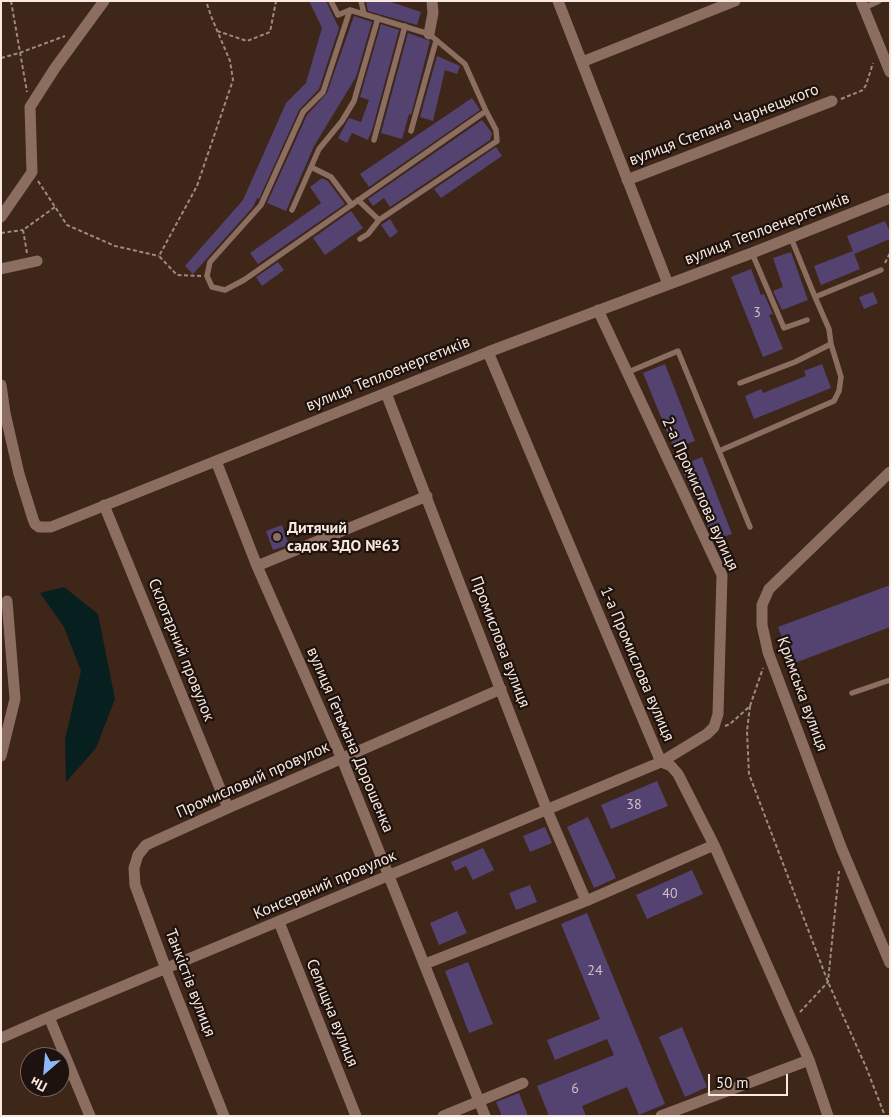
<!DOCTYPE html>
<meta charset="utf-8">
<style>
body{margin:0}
#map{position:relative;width:891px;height:1117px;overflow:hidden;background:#3e2619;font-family:"PT Sans",sans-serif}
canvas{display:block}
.frame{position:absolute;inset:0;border:2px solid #f8e8df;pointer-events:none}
.north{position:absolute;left:20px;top:1047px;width:50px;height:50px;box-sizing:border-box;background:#1d120d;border:1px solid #756861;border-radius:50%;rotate:207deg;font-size:14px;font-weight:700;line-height:20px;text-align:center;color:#f8e8df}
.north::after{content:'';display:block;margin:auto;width:18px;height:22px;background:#8db9fc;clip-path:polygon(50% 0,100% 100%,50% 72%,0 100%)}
.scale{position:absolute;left:708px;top:1074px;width:80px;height:22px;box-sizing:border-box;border:2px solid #f8e8df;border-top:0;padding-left:6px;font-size:15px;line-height:18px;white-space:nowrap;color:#f8e8df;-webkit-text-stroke:4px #1d120d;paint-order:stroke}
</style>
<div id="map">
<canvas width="891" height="1117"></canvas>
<div class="frame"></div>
<div class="north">Пн</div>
<div class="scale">50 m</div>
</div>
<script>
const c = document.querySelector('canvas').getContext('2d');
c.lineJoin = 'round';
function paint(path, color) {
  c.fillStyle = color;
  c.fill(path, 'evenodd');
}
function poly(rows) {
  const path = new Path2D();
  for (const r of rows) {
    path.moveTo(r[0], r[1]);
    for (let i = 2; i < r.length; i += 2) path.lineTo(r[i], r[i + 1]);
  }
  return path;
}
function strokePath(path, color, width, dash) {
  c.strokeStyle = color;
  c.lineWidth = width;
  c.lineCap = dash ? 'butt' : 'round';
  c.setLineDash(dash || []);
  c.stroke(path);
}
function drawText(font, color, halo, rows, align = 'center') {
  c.font = font + ' "PT Sans",sans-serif';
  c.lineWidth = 4.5;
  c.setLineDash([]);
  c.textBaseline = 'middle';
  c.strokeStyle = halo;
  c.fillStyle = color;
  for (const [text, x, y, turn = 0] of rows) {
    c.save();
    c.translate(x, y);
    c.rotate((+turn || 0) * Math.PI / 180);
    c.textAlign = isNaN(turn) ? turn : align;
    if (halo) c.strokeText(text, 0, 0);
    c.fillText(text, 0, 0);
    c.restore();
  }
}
paint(poly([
 [64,587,98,614,115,699,96,748,66,782,65,739,81,671,64,627,40,593]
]), '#071f1f');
paint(poly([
 [309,1,326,1,339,28,319,89,299,110,259,199,257,198,253,207,193,274,185,266,243,200,286,103,306,83,322,28],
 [366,1,388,1,421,12,417,25,368,11],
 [354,16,372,22,356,77,314,146,286,211,267,203,307,115,327,93],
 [381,24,399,30,372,130,368,140,352,133,347,143,338,138,349,118,361,122,369,100,360,97],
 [408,33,430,41,411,115,409,114,402,139,381,133],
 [437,56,460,66,457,74,445,70,433,121,420,117],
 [472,98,480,110,369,187,360,174],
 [482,120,492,133,490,140,390,207,384,198,373,206,368,199],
 [496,147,502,156,441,198,434,189],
 [322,178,328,181,345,204,258,264,250,253,321,203,310,187],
 [351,211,363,228,325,255,313,238],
 [390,219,398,232,390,238,381,225],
 [885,221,890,232,890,239,854,254,847,236],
 [853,251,860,269,821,285,814,266],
 [791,252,808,300,782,310,773,291,783,287,773,258],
 [278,262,284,270,262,286,256,277],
 [751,269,761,295,764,294,773,314,769,315,783,349,763,357,731,277],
 [873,292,878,303,864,309,859,297],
 [665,364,695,441,674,449,643,373],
 [822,364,831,388,754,419,745,396,761,389,763,393,806,376,804,371],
 [702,457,732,534,714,540,680,466],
 [282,525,289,545,273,550,266,531],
 [890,585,890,627,792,664,778,627],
 [657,781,668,806,611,829,601,805],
 [588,817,616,878,594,888,567,827],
 [545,827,552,843,530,852,523,836],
 [483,848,494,870,473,880,466,866,455,871,451,862],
 [692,870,703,894,647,919,636,895],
 [530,885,537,902,516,910,509,893],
 [457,911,467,933,439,945,430,923],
 [587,913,665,1104,639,1115,627,1087,582,1106,586,1116,549,1116,537,1086,614,1055,607,1039,555,1060,547,1040,600,1019,561,924],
 [468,962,493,1024,469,1033,445,971],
 [682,1027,707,1087,685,1097,659,1037],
 [519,1093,528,1116,502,1116,496,1102]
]), '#544371');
strokePath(poly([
 [11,1,27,92],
 [217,31,247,41,270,32,276,1],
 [1,58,19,53,65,36],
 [841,99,863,90,866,85,873,63],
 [38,181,67,225,115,246,159,256],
 [1,233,23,230],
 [27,253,23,230,55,207],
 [885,263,890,253],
 [201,276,177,275,159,256,197,186,233,80,230,61,211,16,206,1],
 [750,706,747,731,749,774,828,982,866,1067,885,1116],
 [725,726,730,724,750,706,763,668],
 [800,1012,828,982,839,871]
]), '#9e8a80', 2, [4, 2.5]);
strokePath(poly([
 [331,1,338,15,350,10,429,34,465,64,486,111,244,280,225,290,212,287,207,276,210,262,261,205,303,112,323,92,350,10],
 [361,1,364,14],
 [864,8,879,1],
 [411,131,436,41],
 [374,140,405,26],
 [311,167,331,177,352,205],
 [358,200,379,220,497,141,496,130,486,111],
 [292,210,319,149,342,121,354,101,378,18],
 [791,238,815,297,881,270],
 [360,239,368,234,379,220],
 [752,253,784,328,807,320],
 [626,373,678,351,750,527],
 [740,383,795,362,831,344,829,329,815,297],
 [719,451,834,401,839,391,841,377,831,344],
 [852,693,890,680]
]), '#8b6e60', 5.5);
strokePath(poly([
 [558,1,668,284],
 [861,1,890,72],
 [429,34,433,13,432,1],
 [582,62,735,1],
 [627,180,832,101],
 [1,217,32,172,30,107,55,68,104,1],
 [1,269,37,261],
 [488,352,661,762,671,766,678,774,714,845,809,1060,828,1116],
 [1,385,5,413,19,474,33,519,35,524,39,527,51,527,488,352,752,253,890,198],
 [386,393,547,810,586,901],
 [216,461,257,566,342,759,485,1116],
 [890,472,769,589,762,605,762,625,768,652,841,847,890,963],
 [104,505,228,808],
 [257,566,427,496],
 [1,756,15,699,7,601],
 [279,922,356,1116],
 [425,964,586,901,714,845],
 [49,1017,90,1116],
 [1,1038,49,1017,661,762,707,734,714,727,718,714,722,575,598,310],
 [224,1116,166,969,135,885,134,868,138,855,146,845,228,808,501,689],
 [443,1116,523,1083],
 [661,1116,809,1060]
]), '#8b6e60', 11);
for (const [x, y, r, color] of [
 [277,537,5,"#8d6e63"]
]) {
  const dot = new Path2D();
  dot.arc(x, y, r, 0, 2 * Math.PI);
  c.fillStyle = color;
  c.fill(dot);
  strokePath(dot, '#1d120d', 2);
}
drawText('14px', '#cfbfc4', null, [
 ["3",757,313],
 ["38",634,805],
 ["40",670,894],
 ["24",595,971],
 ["6",575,1089]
]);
drawText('16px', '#f8e8df', '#1d120d', [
 ["вулиця Степана Чарнецького",724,125,-21],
 ["вулиця Теплоенергетиків",767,229,-21],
 ["вулиця Теплоенергетиків",388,374,-22],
 ["2-а Промислова вулиця",700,494,66],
 ["Промислова вулиця",500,642,69],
 ["Склотарний провулок",181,650,68],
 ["1-а Промислова вулиця",637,664,67],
 ["Кримська вулиця",802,694,70],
 ["вулиця Гетьмана Дорошенка",350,740,67],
 ["Промисловий провулок",253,780,-24],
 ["Консервний провулок",325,885,-23],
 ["Танкістів вулиця",190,983,69],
 ["Селищна вулиця",332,1013,68]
]);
drawText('bold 16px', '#f8e8df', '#1d120d', [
 ["Дитячий",287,528],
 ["садок ЗДО №63",287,546]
], 'left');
</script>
